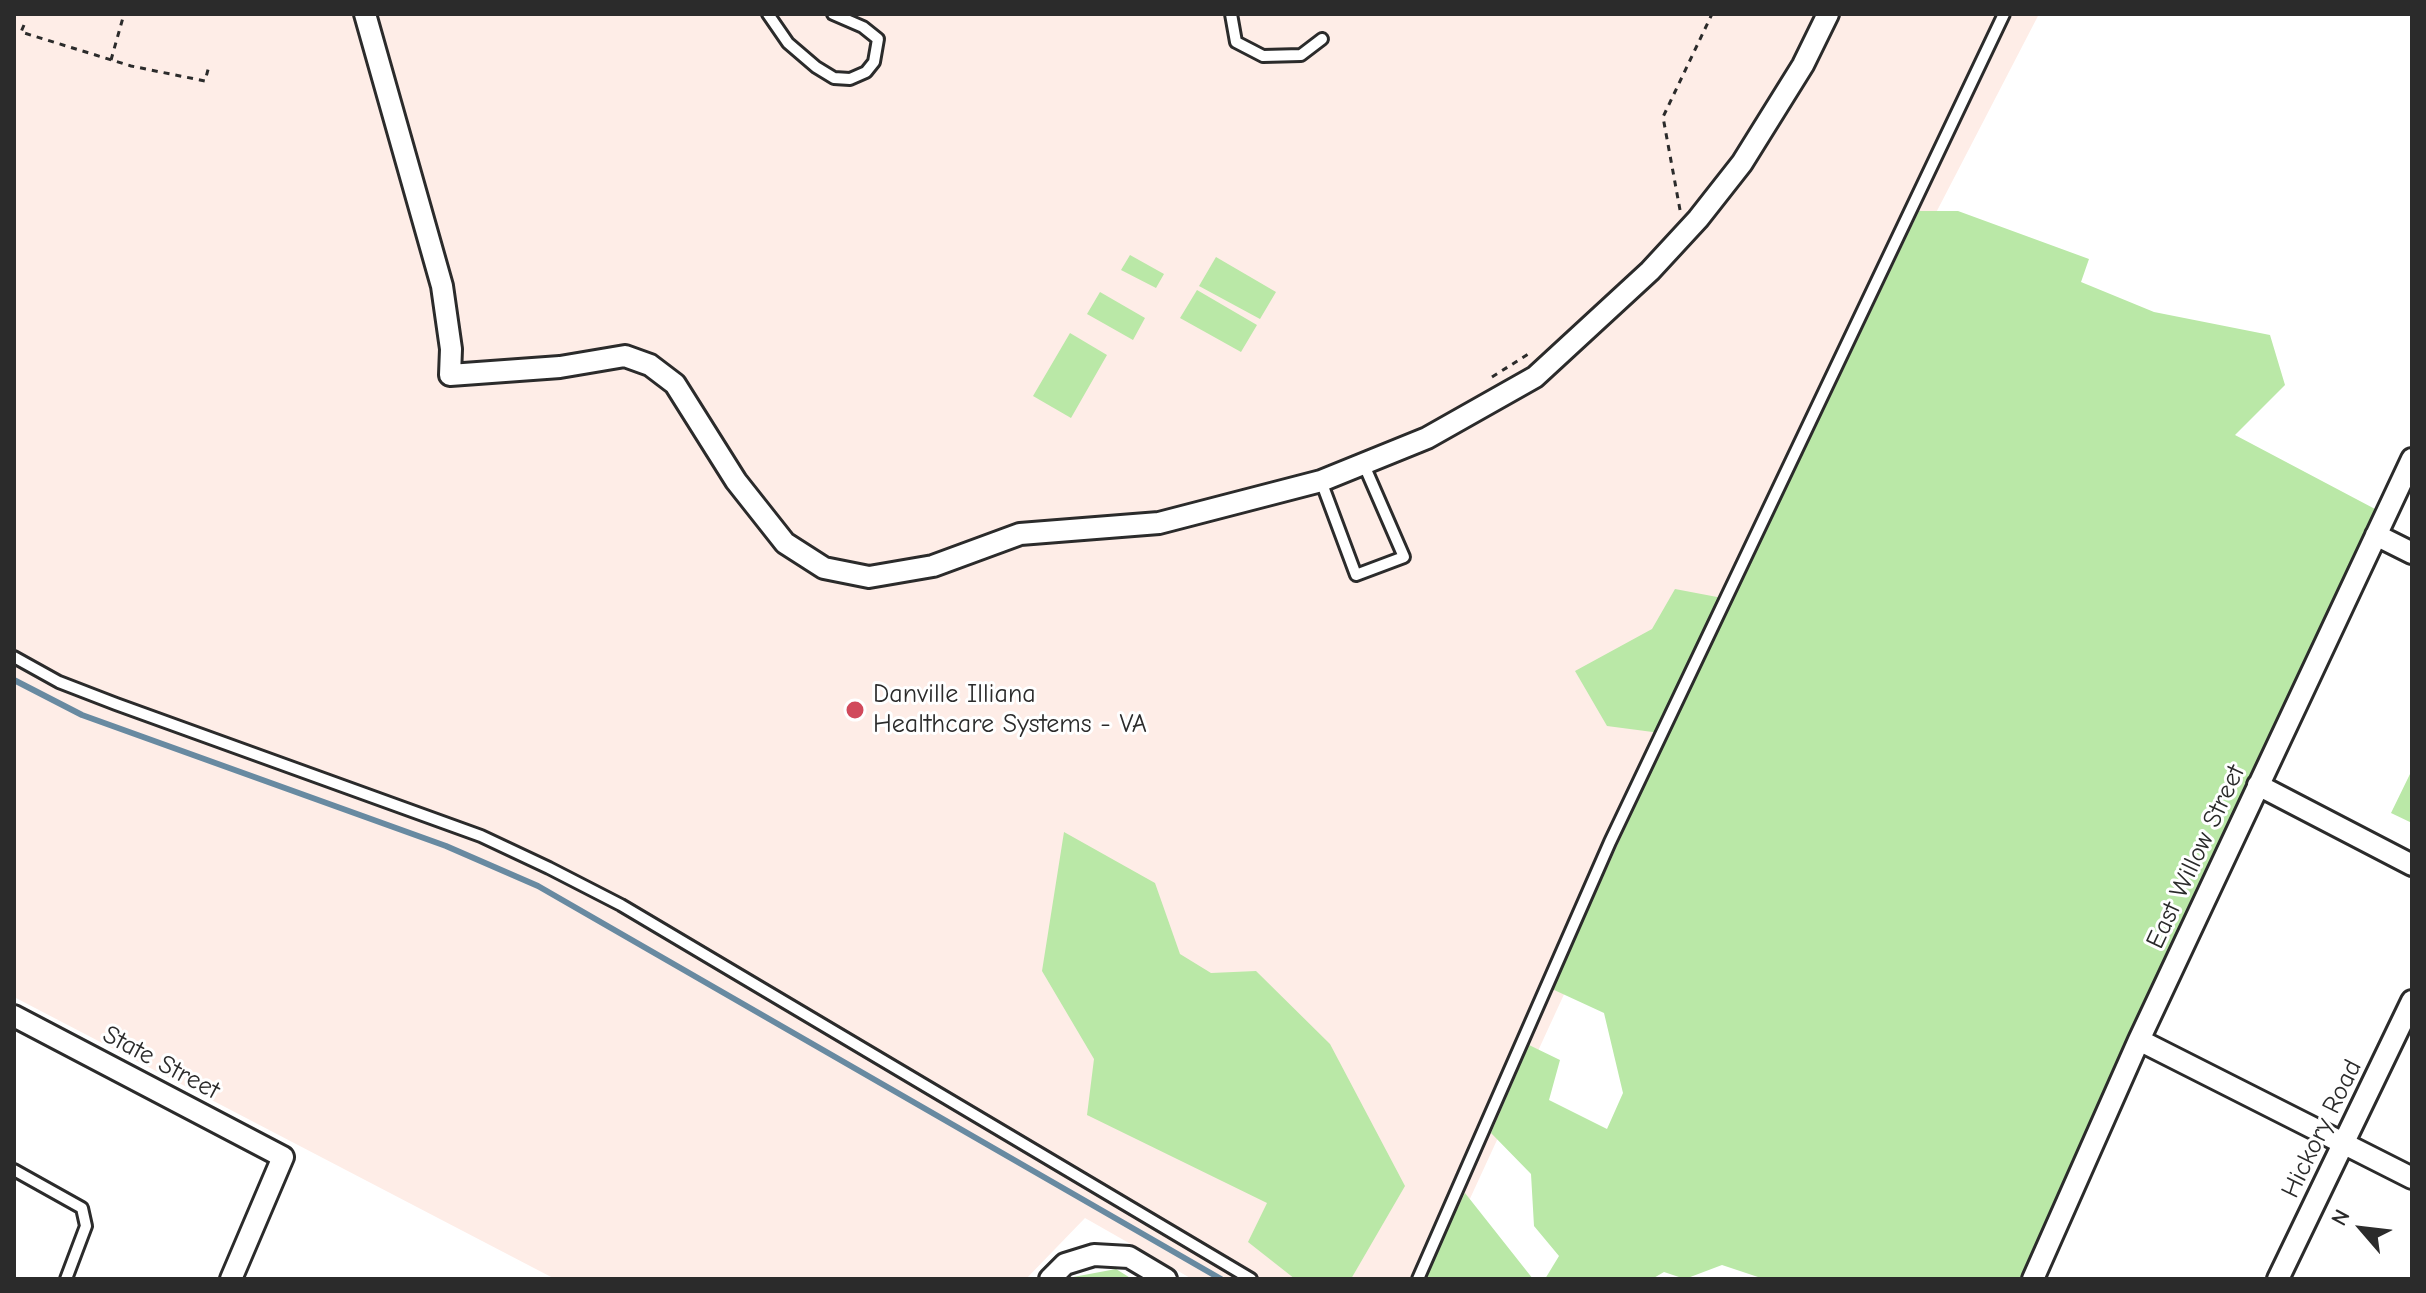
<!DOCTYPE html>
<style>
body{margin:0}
#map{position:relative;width:2426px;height:1293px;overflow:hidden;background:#fff;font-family:"Comic Neue",sans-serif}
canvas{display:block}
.frame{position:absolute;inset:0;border:16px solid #2b2b2b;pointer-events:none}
.north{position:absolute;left:2322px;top:1189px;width:80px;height:80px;-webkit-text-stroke:6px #fff;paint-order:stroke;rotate:298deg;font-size:22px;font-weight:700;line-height:32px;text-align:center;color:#2b2b2b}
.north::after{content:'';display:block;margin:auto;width:28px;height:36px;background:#2b2b2b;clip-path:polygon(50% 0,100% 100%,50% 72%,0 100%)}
</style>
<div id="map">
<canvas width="2426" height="1293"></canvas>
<div class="frame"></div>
<div class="north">N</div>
</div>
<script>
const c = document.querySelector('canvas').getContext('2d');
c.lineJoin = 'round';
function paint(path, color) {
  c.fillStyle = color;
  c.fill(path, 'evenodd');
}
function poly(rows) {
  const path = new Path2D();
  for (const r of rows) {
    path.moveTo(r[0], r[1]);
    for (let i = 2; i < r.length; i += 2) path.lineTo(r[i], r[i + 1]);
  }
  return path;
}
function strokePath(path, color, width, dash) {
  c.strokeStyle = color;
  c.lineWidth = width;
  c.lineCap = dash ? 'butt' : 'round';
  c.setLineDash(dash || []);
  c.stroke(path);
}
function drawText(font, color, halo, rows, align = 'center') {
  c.font = font + ' "Comic Neue",sans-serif';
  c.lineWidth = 6;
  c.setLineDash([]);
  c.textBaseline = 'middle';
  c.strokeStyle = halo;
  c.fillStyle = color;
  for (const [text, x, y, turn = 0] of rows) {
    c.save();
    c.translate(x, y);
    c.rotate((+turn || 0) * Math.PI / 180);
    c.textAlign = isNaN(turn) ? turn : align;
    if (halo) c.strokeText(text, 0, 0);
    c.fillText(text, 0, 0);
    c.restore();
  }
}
paint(poly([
 [14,14,2039,14,1827,423,1433,1279,1192,1279,1085,1218,1026,1279,555,1279,14,997]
]), '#feede7');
paint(poly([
 [1919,211,1958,211,2089,259,2081,282,2154,312,2270,335,2285,385,2235,435,2375,509,2022,1279,1764,1279,1722,1265,1685,1279,1664,1272,1652,1279,1545,1279,1559,1256,1534,1226,1531,1174,1491,1133,1529,1045,1560,1060,1549,1100,1607,1129,1623,1093,1604,1013,1552,989,1668,734,1607,726,1575,671,1652,629,1675,589,1733,600],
 [1130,255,1164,274,1156,288,1121,270],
 [1216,257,1276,292,1260,319,1199,286],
 [1197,290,1257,325,1241,352,1180,318],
 [1100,292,1145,318,1133,340,1087,314],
 [1070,333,1107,355,1071,418,1033,396],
 [2410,774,2412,774,2412,823,2391,813],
 [1064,832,1155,883,1180,954,1211,973,1256,971,1330,1044,1405,1186,1351,1279,1295,1279,1248,1242,1267,1203,1087,1115,1094,1059,1042,971],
 [1465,1193,1533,1279,1423,1279],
 [1116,1269,1132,1279,1068,1279,1068,1278]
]), '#bae8a7');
strokePath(poly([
 [14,680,82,715,446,846,538,886,1221,1279]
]), '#688aa1', 6);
const lane = poly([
 [768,14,788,43,816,67,834,78,850,79,866,72,874,62,878,39,863,27,833,14],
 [1231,14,1236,42,1263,56,1301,55,1322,39],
 [1321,481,1356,575,1404,557,1364,465],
 [14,657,59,682,116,704,481,836,549,868,621,905,1251,1279],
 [14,1170,82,1208,86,1226,66,1279],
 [1418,1279,1610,842,2004,14]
]);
const street = poly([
 [365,14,442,286,451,349,450,375,560,367,625,356,650,365,675,384,736,481,785,543,824,568,869,577,933,566,1020,534,1159,523,1321,481,1427,438,1535,377,1650,271,1698,219,1742,163,1803,65,1828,14],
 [2376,535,2412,553],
 [2258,785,2412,865],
 [14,1016,283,1157,231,1279],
 [2139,1040,2412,1178],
 [1050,1279,1065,1264,1094,1255,1129,1257,1166,1279],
 [2033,1279,2139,1040,2412,459],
 [2278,1279,2412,1001]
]);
strokePath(lane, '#2b2b2b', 16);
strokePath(street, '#2b2b2b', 26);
strokePath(poly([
 [24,25,21,32,131,66,205,81,209,66],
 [111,60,124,14],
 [1680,210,1663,117,1712,14],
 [1492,377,1530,353]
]), '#2b2b2b', 3, [6, 6]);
strokePath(lane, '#fff', 10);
strokePath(street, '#fff', 20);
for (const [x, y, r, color] of [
 [855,710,10,"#d1495b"]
]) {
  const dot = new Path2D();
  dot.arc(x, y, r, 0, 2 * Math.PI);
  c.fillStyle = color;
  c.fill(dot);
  strokePath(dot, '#fff', 3);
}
drawText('26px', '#2b2b2b', '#fff', [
 ["Danville Illiana",873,695],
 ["Healthcare Systems - VA",873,725]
], 'left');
drawText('26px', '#2b2b2b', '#fff', [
 ["East Willow Street",2196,857,-65],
 ["State Street",161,1063,28],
 ["Hickory Road",2322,1129,-64]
]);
</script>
